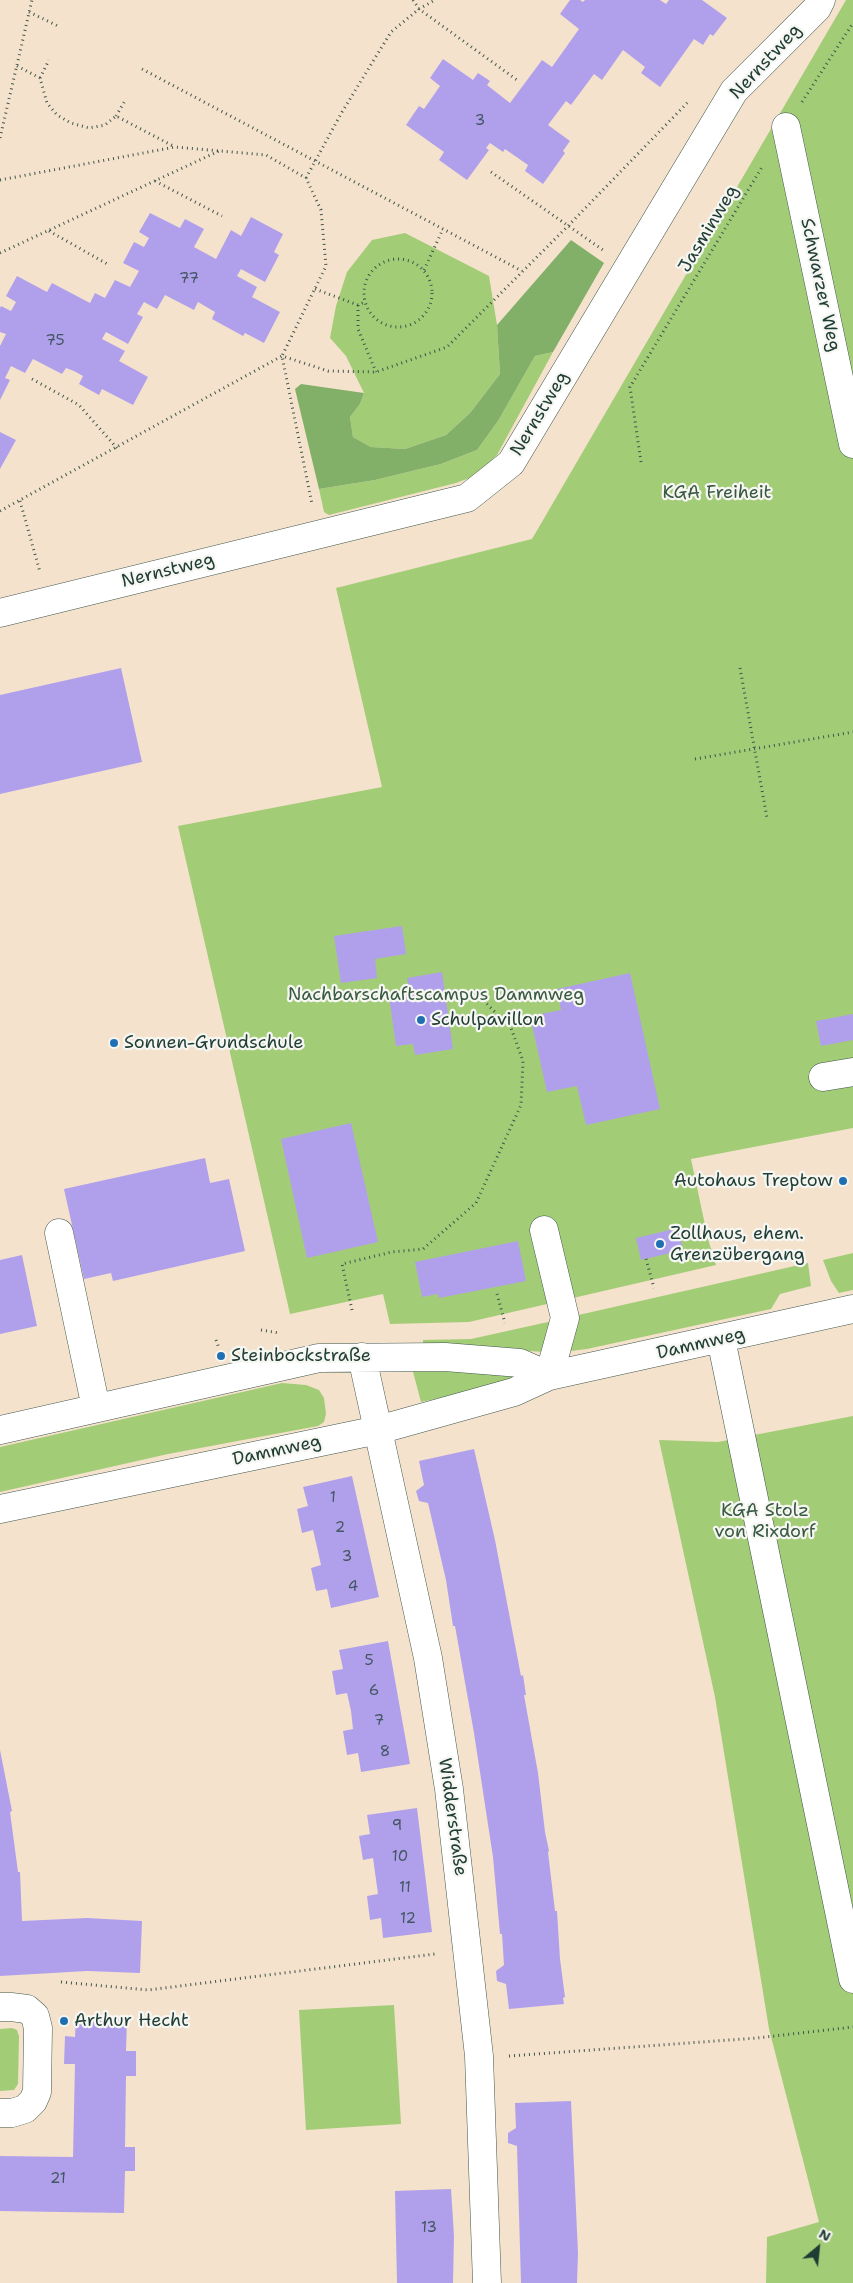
<!DOCTYPE html>
<meta charset="utf-8">
<style>
body{margin:0}
#map{position:relative;width:853px;height:2283px;overflow:hidden;background:#f5e2cc;font-family:"Shantell Sans",sans-serif}
canvas{display:block}
.north{position:absolute;left:793px;top:2223px;width:50px;height:50px;-webkit-text-stroke:4px #f6f6f2;paint-order:stroke;rotate:28deg;font-size:14px;font-weight:700;line-height:20px;text-align:center;color:#1f3d34}
.north::after{content:'';display:block;margin:auto;width:18px;height:22px;background:#1f3d34;clip-path:polygon(50% 0,100% 100%,50% 72%,0 100%)}
</style>
<div id="map">
<canvas width="853" height="2283"></canvas>
<div class="north">N</div>
</div>
<script>
const c = document.querySelector('canvas').getContext('2d');
c.lineJoin = 'round';
function paint(path, color) {
  c.fillStyle = color;
  c.fill(path, 'evenodd');
}
function poly(rows) {
  const path = new Path2D();
  for (const r of rows) {
    if (r.length === 3) {
      path.moveTo(r[0] + r[2], r[1]);
      path.arc(r[0], r[1], r[2], 0, 2 * Math.PI);
      continue;
    }
    path.moveTo(r[0], r[1]);
    for (let i = 2; i < r.length; i += 2) path.lineTo(r[i], r[i + 1]);
  }
  return path;
}
function strokePath(path, color, width, dash) {
  c.strokeStyle = color;
  c.lineWidth = width;
  c.lineCap = dash ? 'butt' : 'round';
  c.setLineDash(dash || []);
  c.stroke(path);
}
function drawText(font, color, halo, rows, align = 'center') {
  c.font = font + ' "Shantell Sans",sans-serif';
  c.lineWidth = 4.5;
  c.setLineDash([]);
  c.textBaseline = 'middle';
  c.strokeStyle = halo;
  c.fillStyle = color;
  for (const [text, x, y, turn = 0] of rows) {
    c.save();
    c.translate(x, y);
    c.rotate((+turn || 0) * Math.PI / 180);
    c.textAlign = isNaN(turn) ? turn : align;
    if (halo) c.strokeText(text, 0, 0);
    c.fillText(text, 0, 0);
    c.restore();
  }
}
paint(poly([
 [846,0,853,0,853,1128,691,1159,708,1239,716,1265,469,1322,390,1324,383,1294,290,1314,178,826,382,787,336,588,532,539],
 [405,233,489,276,497,325,500,374,470,413,446,435,405,449,371,447,353,437,350,417,360,404,364,393,346,356,330,338,336,306,347,272,372,240],
 [553,352,497,455,475,476,456,483,329,515,324,512,319,489,375,480,441,464,477,450,498,421,535,356],
 [853,1253,853,1290,839,1293,831,1281,823,1260],
 [808,1263,811,1286,780,1294,771,1309,587,1349,571,1351,566,1343,574,1316],
 [557,1320,544,1352,423,1344,423,1340,471,1339],
 [412,1368,517,1374,513,1382,421,1402],
 [282,1383,306,1385,319,1390,324,1398,326,1414,324,1422,318,1426,168,1454,0,1492,0,1447],
 [853,1416,853,2283,766,2283,767,2237,819,2222,769,2029,715,1697,659,1440,718,1442],
 [394,2005,401,2124,306,2130,299,2010],
 [12,2028,17,2030,19,2036,18,2084,14,2090,0,2091,0,2029]
]), '#a3cc77');
paint(poly([
 [571,240,604,263,553,352,535,356,498,421,477,450,441,464,375,480,319,489,295,389,301,384,364,393,360,404,350,417,353,437,371,447,405,449,446,435,470,413,500,374,497,325]
]), '#82b068');
paint(poly([
 [570,0,580,0,583,2,585,0,660,0,666,4,669,0,702,0,727,18,713,36,710,34,703,45,694,39,660,87,641,73,645,67,623,50,602,80,594,74,571,105,566,101,548,125,570,141,563,151,565,153,543,184,525,171,528,165,505,149,503,152,490,143,486,148,489,150,467,180,439,160,444,152,406,125,419,106,424,109,440,86,430,78,443,59,473,80,478,73,490,81,487,85,510,103,542,60,552,67,579,29,560,14],
 [150,213,180,228,185,219,204,229,194,247,216,259,231,230,241,236,251,217,283,234,274,252,279,255,265,282,241,269,237,276,257,287,252,297,280,312,264,343,245,333,243,336,212,319,215,312,198,302,194,310,165,295,157,309,144,302,137,314,143,317,128,344,106,332,102,339,125,351,119,361,148,377,133,405,102,389,99,395,79,384,83,376,74,371,66,368,62,374,33,359,25,373,11,366,5,378,10,380,0,400,0,346,6,334,0,332,0,308,1,306,11,311,16,302,6,296,17,276,47,292,52,283,90,303,95,293,105,298,115,280,130,287,139,271,123,263,134,242,144,247,149,238,139,232],
 [0,432,16,440,0,469],
 [121,668,142,762,0,794,0,695],
 [402,926,406,954,375,959,377,978,341,983,334,936],
 [442,972,453,1049,415,1055,413,1044,396,1046,389,996,410,993,407,978],
 [630,973,660,1109,586,1125,577,1086,547,1092,530,1016,561,1010,557,989],
 [853,1014,853,1040,821,1046,816,1021],
 [351,1123,378,1242,307,1258,281,1139],
 [205,1158,210,1183,229,1179,245,1251,113,1281,111,1273,84,1279,64,1189],
 [678,1228,683,1250,641,1260,636,1238],
 [518,1241,526,1281,439,1298,438,1294,422,1297,415,1262],
 [22,1255,37,1326,0,1334,0,1260],
 [474,1449,495,1540,521,1676,523,1675,526,1695,524,1695,538,1773,545,1832,549,1851,548,1852,555,1911,557,1911,560,1959,565,1997,563,1998,564,2004,509,2009,506,1984,497,1981,496,1971,504,1965,502,1934,500,1934,493,1857,474,1733,455,1626,453,1626,446,1580,428,1503,419,1501,416,1491,424,1485,419,1461],
 [352,1476,379,1597,331,1608,327,1589,316,1591,311,1568,321,1565,317,1547,313,1530,302,1533,297,1509,308,1506,303,1487],
 [388,1641,410,1764,361,1772,358,1753,347,1755,343,1731,353,1729,351,1711,347,1693,336,1695,332,1671,343,1669,339,1650],
 [0,1750,12,1811,10,1812,18,1872,20,1872,22,1921,87,1918,142,1921,140,1973,87,1971,0,1976],
 [417,1808,432,1932,383,1938,381,1918,370,1920,367,1896,378,1894,373,1858,363,1860,359,1836,370,1834,367,1815],
 [76,2016,127,2018,126,2051,136,2051,136,2076,126,2076,125,2147,135,2147,135,2171,125,2171,124,2213,0,2211,0,2156,73,2157,75,2064,64,2064,65,2036,75,2037],
 [571,2101,578,2253,577,2283,521,2283,517,2146,508,2143,508,2133,516,2128,515,2103],
 [451,2189,454,2236,453,2283,397,2283,395,2191]
]), '#b0a0ec');
const minor = poly([
 [786,127,853,444],
 [0,613,467,498,511,463,734,91,817,8,821,0],
 [823,1077,853,1072],
 [544,1230,565,1318,549,1376],
 [59,1233,96,1408],
 [721,1339,853,1979],
 [362,1357,428,1658,449,1789,479,2056,487,2283],
 [0,1430,319,1358,445,1357,520,1363,549,1376],
 [0,1509,378,1430,514,1392,549,1376,853,1309],
 [0,2007,11,2007,27,2009,35,2016,38,2028,37,2092,33,2101,25,2109,12,2113,0,2113]
]);
strokePath(minor, '#3f564b', 29);
strokePath(poly([
 [413,0,419,9,517,80],
 [29,12,60,27],
 [17,66,40,78,47,103,57,115,71,123,89,128,105,125,116,116,175,147],
 [142,69,522,271],
 [40,78,49,60],
 [802,102,853,23],
 [116,116,126,99],
 [0,138,32,0],
 [491,172,603,250],
 [306,178,342,112,391,32,419,9,435,0],
 [0,180,175,147,266,155,306,178,321,210,326,266,282,356,312,504],
 [155,181,222,216],
 [49,231,109,265],
 [0,253,219,151],
 [398,293,34],
 [424,270,443,229],
 [315,289,358,305,365,302],
 [358,305,358,329,376,372],
 [32,379,79,405,117,448],
 [641,462,630,387,762,167],
 [20,501,40,572],
 [0,511,282,356,328,371,376,372,447,347,568,226,690,100],
 [740,668,767,818],
 [695,759,853,732],
 [646,1259,654,1288],
 [497,1294,505,1323],
 [352,1310,342,1264,392,1252,423,1249,476,1203,521,1105,523,1061,511,1028,473,990],
 [261,1330,279,1333],
 [216,1340,219,1348],
 [61,1982,148,1990,435,1954],
 [509,2056,757,2038,853,2027]
]), '#3f564b', 3, [1, 4]);
strokePath(minor, '#fff', 28);
for (const [x, y, r, color] of [
 [421,1020,5,"#1f6fb2"],
 [114,1043,5,"#1f6fb2"],
 [843,1181,5,"#1f6fb2"],
 [660,1244,5,"#1f6fb2"],
 [221,1356,5,"#1f6fb2"],
 [64,2021,5,"#1f6fb2"]
]) {
  const dot = new Path2D();
  dot.arc(x, y, r, 0, 2 * Math.PI);
  c.fillStyle = color;
  c.fill(dot);
  strokePath(dot, '#f6f6f2', 2);
}
drawText('15px', '#435662', null, [
 ["3",480,121],
 ["77",189,279],
 ["75",55,341],
 ["1",333,1498],
 ["2",340,1528],
 ["3",347,1557],
 ["4",353,1587],
 ["5",369,1661],
 ["6",374,1691],
 ["7",379,1721],
 ["8",385,1752],
 ["9",397,1826],
 ["10",400,1857],
 ["11",405,1888],
 ["12",408,1919],
 ["21",58,2179],
 ["13",429,2228]
]);
drawText('18px', '#1f3d34', '#f6f6f2', [
 ["Nernstweg",766,62,-47],
 ["Jasminweg",709,229,-59],
 ["Schwarzer Weg",820,285,78],
 ["Nernstweg",540,414,-59],
 ["Nernstweg",168,571,-14],
 ["Dammweg",701,1344,-13],
 ["Dammweg",277,1451,-12],
 ["Widderstraße",452,1817,82]
]);
drawText('18px', '#395a41', '#f6f6f2', [
 ["KGA Freiheit",717,493],
 ["Nachbarschaftscampus Dammweg",436,995],
 ["KGA Stolz",765,1511],
 ["von Rixdorf",765,1532]
]);
drawText('18px', '#1f3d34', '#f6f6f2', [
 ["Schulpavillon",431,1020],
 ["Sonnen-Grundschule",124,1043],
 ["Autohaus Treptow",833,1181,"right"],
 ["Zollhaus, ehem.",670,1234],
 ["Grenzübergang",670,1255],
 ["Steinbockstraße",231,1356],
 ["Arthur Hecht",74,2021]
], 'left');
</script>
